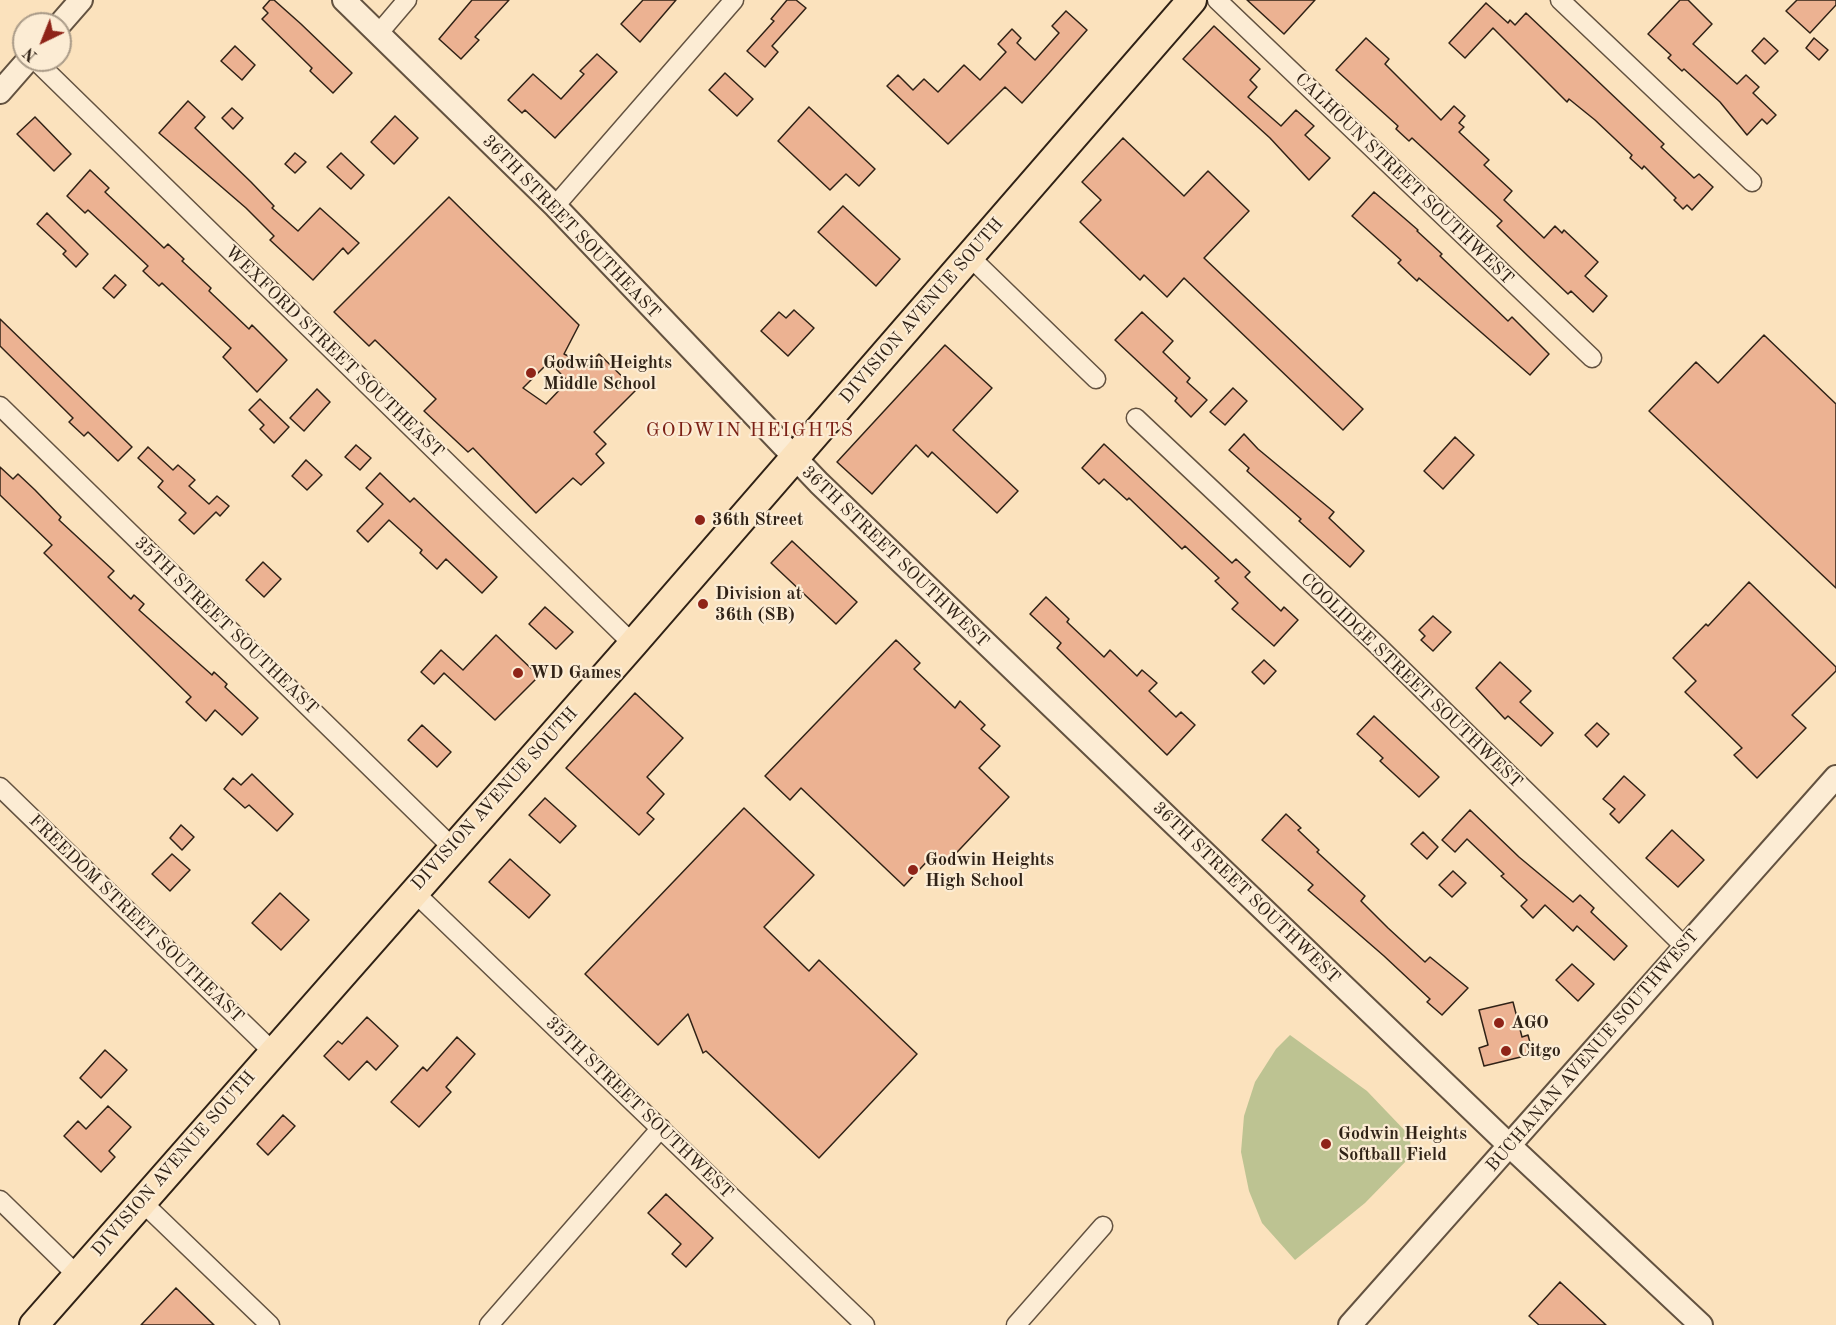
<!DOCTYPE html>
<style>
body{margin:0}
#map{position:relative;width:1836px;height:1325px;overflow:hidden;background:#fbe2bd;font-family:"Old Standard TT",serif}
canvas{display:block}
.north{position:absolute;left:12px;top:12px;width:60px;height:60px;box-sizing:border-box;background:#fcecd4;border:2px solid #aa9b88;border-radius:50%;rotate:223deg;font-size:16px;font-weight:700;line-height:24px;text-align:center;color:#302216}
.north::after{content:'';display:block;margin:auto;width:21px;height:27px;background:#8f2418;clip-path:polygon(50% 0,100% 100%,50% 72%,0 100%)}
</style>
<div id="map">
<canvas width="1836" height="1325"></canvas>
<div class="north">N</div>
</div>
<script>
const c = document.querySelector('canvas').getContext('2d');
c.lineJoin = 'round';
function paint(path, color) {
  c.fillStyle = color;
  c.fill(path, 'evenodd');
}
function poly(rows) {
  const path = new Path2D();
  for (const r of rows) {
    path.moveTo(r[0], r[1]);
    for (let i = 2; i < r.length; i += 2) path.lineTo(r[i], r[i + 1]);
  }
  return path;
}
function strokePath(path, color, width, dash) {
  c.strokeStyle = color;
  c.lineWidth = width;
  c.lineCap = dash ? 'butt' : 'round';
  c.setLineDash(dash || []);
  c.stroke(path);
}
function drawText(font, color, halo, rows, align = 'center') {
  c.font = font + ' "Old Standard TT",serif';
  c.lineWidth = 4.5;
  c.setLineDash([]);
  c.textBaseline = 'middle';
  c.strokeStyle = halo;
  c.fillStyle = color;
  for (const [text, x, y, turn = 0] of rows) {
    c.save();
    c.translate(x, y);
    c.rotate((+turn || 0) * Math.PI / 180);
    c.textAlign = isNaN(turn) ? turn : align;
    if (halo) c.strokeText(text, 0, 0);
    c.fillText(text, 0, 0);
    c.restore();
  }
}
paint(poly([
 [1290,1035,1367,1091,1410,1136,1411,1156,1365,1203,1295,1260,1262,1223,1249,1191,1241,1152,1244,1116,1255,1082,1276,1049]
]), '#bdc392');
const building = poly([
 [270,0,274,0,301,24,352,73,333,93,310,71,312,68,262,19,268,13,263,8,270,0],
 [472,0,509,0,475,37,479,40,461,59,439,39,472,0],
 [643,0,676,0,640,42,621,24,643,0],
 [787,0,796,0,806,8,772,46,778,52,765,67,747,51,774,21,771,19,787,0],
 [1247,0,1315,0,1284,34,1247,0],
 [1680,0,1688,0,1712,24,1693,44,1737,84,1746,75,1759,87,1753,93,1776,115,1767,124,1762,119,1747,135,1720,102,1684,69,1682,71,1668,58,1671,55,1648,34,1680,0],
 [1797,0,1836,0,1836,5,1810,33,1786,11,1797,0],
 [1486,3,1508,23,1510,20,1515,25,1526,13,1664,144,1661,147,1694,178,1699,174,1713,187,1692,210,1687,205,1683,209,1674,200,1676,198,1644,166,1642,169,1630,158,1632,155,1595,120,1569,99,1567,102,1493,28,1465,58,1449,43,1486,3],
 [1066,11,1087,30,1049,73,1022,103,1005,87,948,144,887,86,898,75,913,90,924,79,938,92,964,65,980,80,1006,52,998,44,1012,29,1021,38,1017,43,1035,60,1059,33,1052,26,1066,11],
 [1214,26,1260,69,1250,80,1257,87,1248,97,1281,126,1296,110,1314,126,1305,135,1330,158,1309,180,1270,138,1183,59,1214,26],
 [1366,38,1389,59,1385,64,1441,120,1454,106,1465,116,1459,123,1464,127,1459,132,1489,160,1484,165,1512,191,1504,200,1544,238,1555,226,1562,233,1564,230,1598,262,1585,276,1607,296,1593,312,1571,291,1568,294,1528,256,1497,226,1502,221,1412,138,1409,141,1396,129,1398,126,1336,70,1366,38],
 [1764,38,1778,51,1765,64,1752,51,1764,38],
 [1814,38,1828,50,1819,60,1806,48,1814,38],
 [235,46,255,65,242,80,221,61,235,46],
 [597,54,617,72,555,138,525,110,522,113,508,100,533,74,561,99,584,74,580,71,597,54],
 [725,73,753,99,737,116,709,90,725,73],
 [188,101,205,117,195,128,251,182,274,206,272,208,298,231,320,208,359,243,348,254,343,248,313,280,270,240,274,236,246,208,159,133,188,101],
 [809,107,875,169,859,186,846,174,830,190,778,141,809,107],
 [232,108,243,118,233,129,222,118,232,108],
 [395,116,418,138,394,164,371,142,395,116],
 [35,117,71,154,54,171,17,134,35,117],
 [1123,138,1184,196,1208,171,1249,211,1204,258,1363,409,1343,430,1184,278,1167,297,1144,275,1140,280,1080,222,1101,200,1082,182,1123,138],
 [295,153,306,162,295,173,285,164,295,153],
 [341,153,364,175,351,189,327,167,341,153],
 [90,170,109,188,105,192,164,248,168,244,184,259,182,261,211,288,209,291,249,329,252,325,287,360,257,392,223,357,231,348,162,283,159,286,143,271,148,266,88,210,85,213,67,196,90,170],
 [1374,192,1418,230,1417,231,1442,254,1440,256,1508,321,1512,317,1549,354,1530,375,1419,278,1417,281,1398,263,1401,260,1352,216,1374,192],
 [449,197,579,325,564,354,588,366,599,354,636,390,594,432,606,444,596,454,604,463,581,485,573,478,536,513,473,448,468,452,424,411,436,399,375,340,369,346,334,312,449,197],
 [549,362,568,381,546,404,523,388,549,362],
 [843,206,900,259,876,286,818,232,843,206],
 [47,213,88,254,76,267,63,254,66,251,37,224,47,213],
 [115,275,126,285,114,298,103,288,115,275],
 [794,310,814,328,788,356,761,331,779,312,786,318,794,310],
 [1142,312,1173,341,1163,352,1190,378,1187,382,1207,400,1191,417,1175,401,1177,398,1115,340,1142,312],
 [0,319,132,447,118,461,88,432,84,436,69,422,73,418,0,346,0,319],
 [1764,335,1836,404,1836,588,1649,411,1696,362,1718,383,1764,335],
 [945,345,992,388,953,430,1018,491,997,513,932,452,928,457,916,445,872,494,837,462,945,345],
 [1233,388,1247,401,1225,425,1210,412,1233,388],
 [317,389,330,402,304,431,290,418,317,389],
 [260,399,289,427,274,443,260,429,264,425,249,410,260,399],
 [1244,434,1258,449,1334,512,1329,518,1364,551,1350,567,1299,521,1301,519,1247,471,1249,468,1229,450,1244,434],
 [1455,437,1474,455,1443,489,1424,471,1455,437],
 [1104,444,1232,563,1236,559,1250,572,1245,577,1281,611,1284,607,1298,620,1274,646,1232,609,1238,603,1215,581,1219,578,1185,546,1182,549,1129,498,1127,500,1104,479,1099,484,1082,468,1104,444],
 [356,445,371,458,360,470,345,457,356,445],
 [148,447,173,470,178,465,195,480,189,486,209,504,217,496,229,506,220,516,216,512,194,534,179,520,186,513,158,487,163,481,138,458,148,447],
 [306,460,322,475,307,490,292,476,306,460],
 [0,467,13,479,18,474,35,490,61,517,59,520,114,571,108,577,131,599,134,595,144,604,139,610,212,675,214,672,227,684,225,687,258,718,242,735,215,710,206,721,186,702,191,697,44,553,52,545,0,495,0,467],
 [380,473,410,502,414,498,497,577,482,593,446,559,437,569,420,553,422,550,389,520,368,542,357,531,383,504,366,488,380,473],
 [792,541,857,602,836,624,771,563,792,541],
 [263,562,281,579,264,597,246,580,263,562],
 [1749,582,1836,667,1836,671,1792,715,1806,728,1757,778,1734,755,1742,748,1685,692,1696,681,1673,658,1706,624,1708,626,1749,582],
 [1046,597,1069,619,1067,622,1104,657,1110,650,1137,676,1142,670,1157,683,1149,691,1176,717,1181,712,1195,725,1167,755,1057,648,1061,643,1030,614,1046,597],
 [545,607,573,632,556,649,529,624,545,607],
 [1433,616,1451,632,1433,651,1421,640,1425,636,1419,630,1433,616],
 [496,635,539,676,495,720,444,673,434,684,421,672,441,650,463,670,496,635],
 [896,640,920,663,914,669,955,708,960,701,985,725,981,729,1000,746,979,768,1009,797,945,865,934,854,904,886,801,788,790,800,765,776,896,640],
 [1264,660,1276,671,1264,684,1252,672,1264,660],
 [1500,662,1531,691,1520,702,1553,733,1541,746,1508,716,1505,719,1476,688,1500,662],
 [635,693,683,738,647,777,664,794,647,813,654,819,639,835,566,768,635,693],
 [1374,716,1439,777,1419,797,1380,761,1383,758,1357,734,1374,716],
 [1597,723,1609,734,1597,747,1585,735,1597,723],
 [422,725,451,752,437,767,408,740,422,725],
 [252,774,293,814,277,831,249,805,245,808,224,789,233,778,241,785,252,774],
 [1624,776,1645,795,1619,823,1610,814,1615,809,1603,799,1624,776],
 [545,798,576,826,560,843,529,815,545,798],
 [744,808,814,875,764,927,809,971,819,960,917,1054,819,1158,706,1051,703,1053,688,1014,658,1045,585,974,744,808],
 [1470,810,1519,857,1573,902,1580,895,1594,908,1591,912,1627,946,1614,960,1577,926,1573,931,1545,905,1533,918,1521,906,1527,900,1501,876,1504,874,1467,839,1455,852,1442,840,1470,810],
 [1286,814,1301,828,1298,830,1319,850,1317,852,1365,896,1361,901,1388,928,1425,962,1430,957,1468,988,1442,1015,1427,1002,1430,999,1384,956,1308,890,1313,885,1262,840,1286,814],
 [181,825,194,837,182,850,170,838,181,825],
 [1672,830,1704,860,1678,887,1646,858,1672,830],
 [1423,832,1438,847,1427,859,1411,844,1423,832],
 [172,854,190,870,170,891,152,874,172,854],
 [510,859,550,895,529,918,489,882,510,859],
 [1453,871,1466,883,1452,897,1439,885,1453,871],
 [280,893,309,920,281,950,252,923,280,893],
 [1572,964,1594,984,1578,1001,1556,980,1572,964],
 [1513,1002,1522,1037,1528,1035,1533,1054,1484,1066,1479,1048,1488,1045,1479,1010,1513,1002],
 [367,1017,398,1046,376,1070,367,1061,349,1080,324,1056,338,1041,342,1044,367,1017],
 [457,1037,475,1054,446,1087,451,1092,419,1127,391,1102,423,1067,427,1071,457,1037],
 [105,1050,127,1070,101,1098,80,1078,105,1050],
 [108,1106,131,1127,109,1151,115,1157,101,1172,64,1136,78,1121,86,1129,108,1106],
 [283,1115,295,1126,268,1155,257,1144,283,1115],
 [666,1194,713,1238,686,1267,672,1254,681,1244,648,1213,666,1194],
 [1560,1282,1606,1325,1539,1325,1529,1316,1560,1282],
 [176,1288,214,1325,141,1325,176,1288]
]);
paint(building, '#ecb292');
strokePath(building, '#302216', 1.5);
const minor = poly([
 [1217,0,1592,358],
 [1560,0,1752,182],
 [378,34,407,0],
 [35,60,633,644],
 [555,206,734,0],
 [969,256,1096,379],
 [0,406,452,847],
 [1136,418,1378,646,1684,946],
 [0,787,272,1051],
 [413,891,865,1325],
 [0,1200,77,1275],
 [142,1202,270,1325],
 [489,1325,661,1128],
 [1016,1325,1103,1226]
]);
const tertiary = poly([
 [344,0,555,206,819,483,1510,1146,1701,1325],
 [60,24,81,0],
 [0,92,28,60],
 [1350,1325,1836,777]
]);
const primary = poly([
 [34,1325,633,644,1192,0]
]);
strokePath(minor, '#635240', 21);
strokePath(tertiary, '#635240', 26);
strokePath(primary, '#302216', 32);
strokePath(minor, '#fcecd4', 18);
strokePath(tertiary, '#fcecd4', 22);
strokePath(primary, '#fbe2bd', 28);
for (const [x, y, r, color] of [
 [531,373,6,"#8f2418"],
 [700,520,6,"#8f2418"],
 [703,604,6,"#8f2418"],
 [518,673,6,"#8f2418"],
 [913,870,6,"#8f2418"],
 [1499,1023,6,"#8f2418"],
 [1506,1051,6,"#8f2418"],
 [1326,1144,6,"#8f2418"]
]) {
  const dot = new Path2D();
  dot.arc(x, y, r, 0, 2 * Math.PI);
  c.fillStyle = color;
  c.fill(dot);
  strokePath(dot, '#fcecd4', 2);
}
drawText('18px', '#302216', '#fcecd4', [
 ["CALHOUN STREET SOUTHWEST",1404,179,44],
 ["36TH STREET SOUTHEAST",571,227,46],
 ["DIVISION AVENUE SOUTH",922,311,-49],
 ["WEXFORD STREET SOUTHEAST",334,352,44],
 ["36TH STREET SOUTHWEST",895,557,44],
 ["35TH STREET SOUTHEAST",226,626,44],
 ["COOLIDGE STREET SOUTHWEST",1411,681,44],
 ["DIVISION AVENUE SOUTH",495,799,-48],
 ["36TH STREET SOUTHWEST",1246,893,44],
 ["FREEDOM STREET SOUTHEAST",136,919,44],
 ["BUCHANAN AVENUE SOUTHWEST",1593,1051,-49],
 ["35TH STREET SOUTHWEST",639,1108,44],
 ["DIVISION AVENUE SOUTH",174,1164,-49]
]);
drawText('bold 18px', '#302216', '#fcecd4', [
 ["Godwin Heights",543,363],
 ["Middle School",543,384],
 ["36th Street",712,520],
 ["Division at",715,594],
 ["36th (SB)",715,615],
 ["WD Games",530,673],
 ["Godwin Heights",925,860],
 ["High School",925,881],
 ["AGO",1511,1023],
 ["Citgo",1518,1051],
 ["Godwin Heights",1338,1134],
 ["Softball Field",1338,1155]
], 'left');
c.letterSpacing = '1.5px';
drawText('20px', '#7a1f14', '#fcecd4', [
 ["GODWIN HEIGHTS",750,431]
]);
c.letterSpacing = '0px';
</script>
